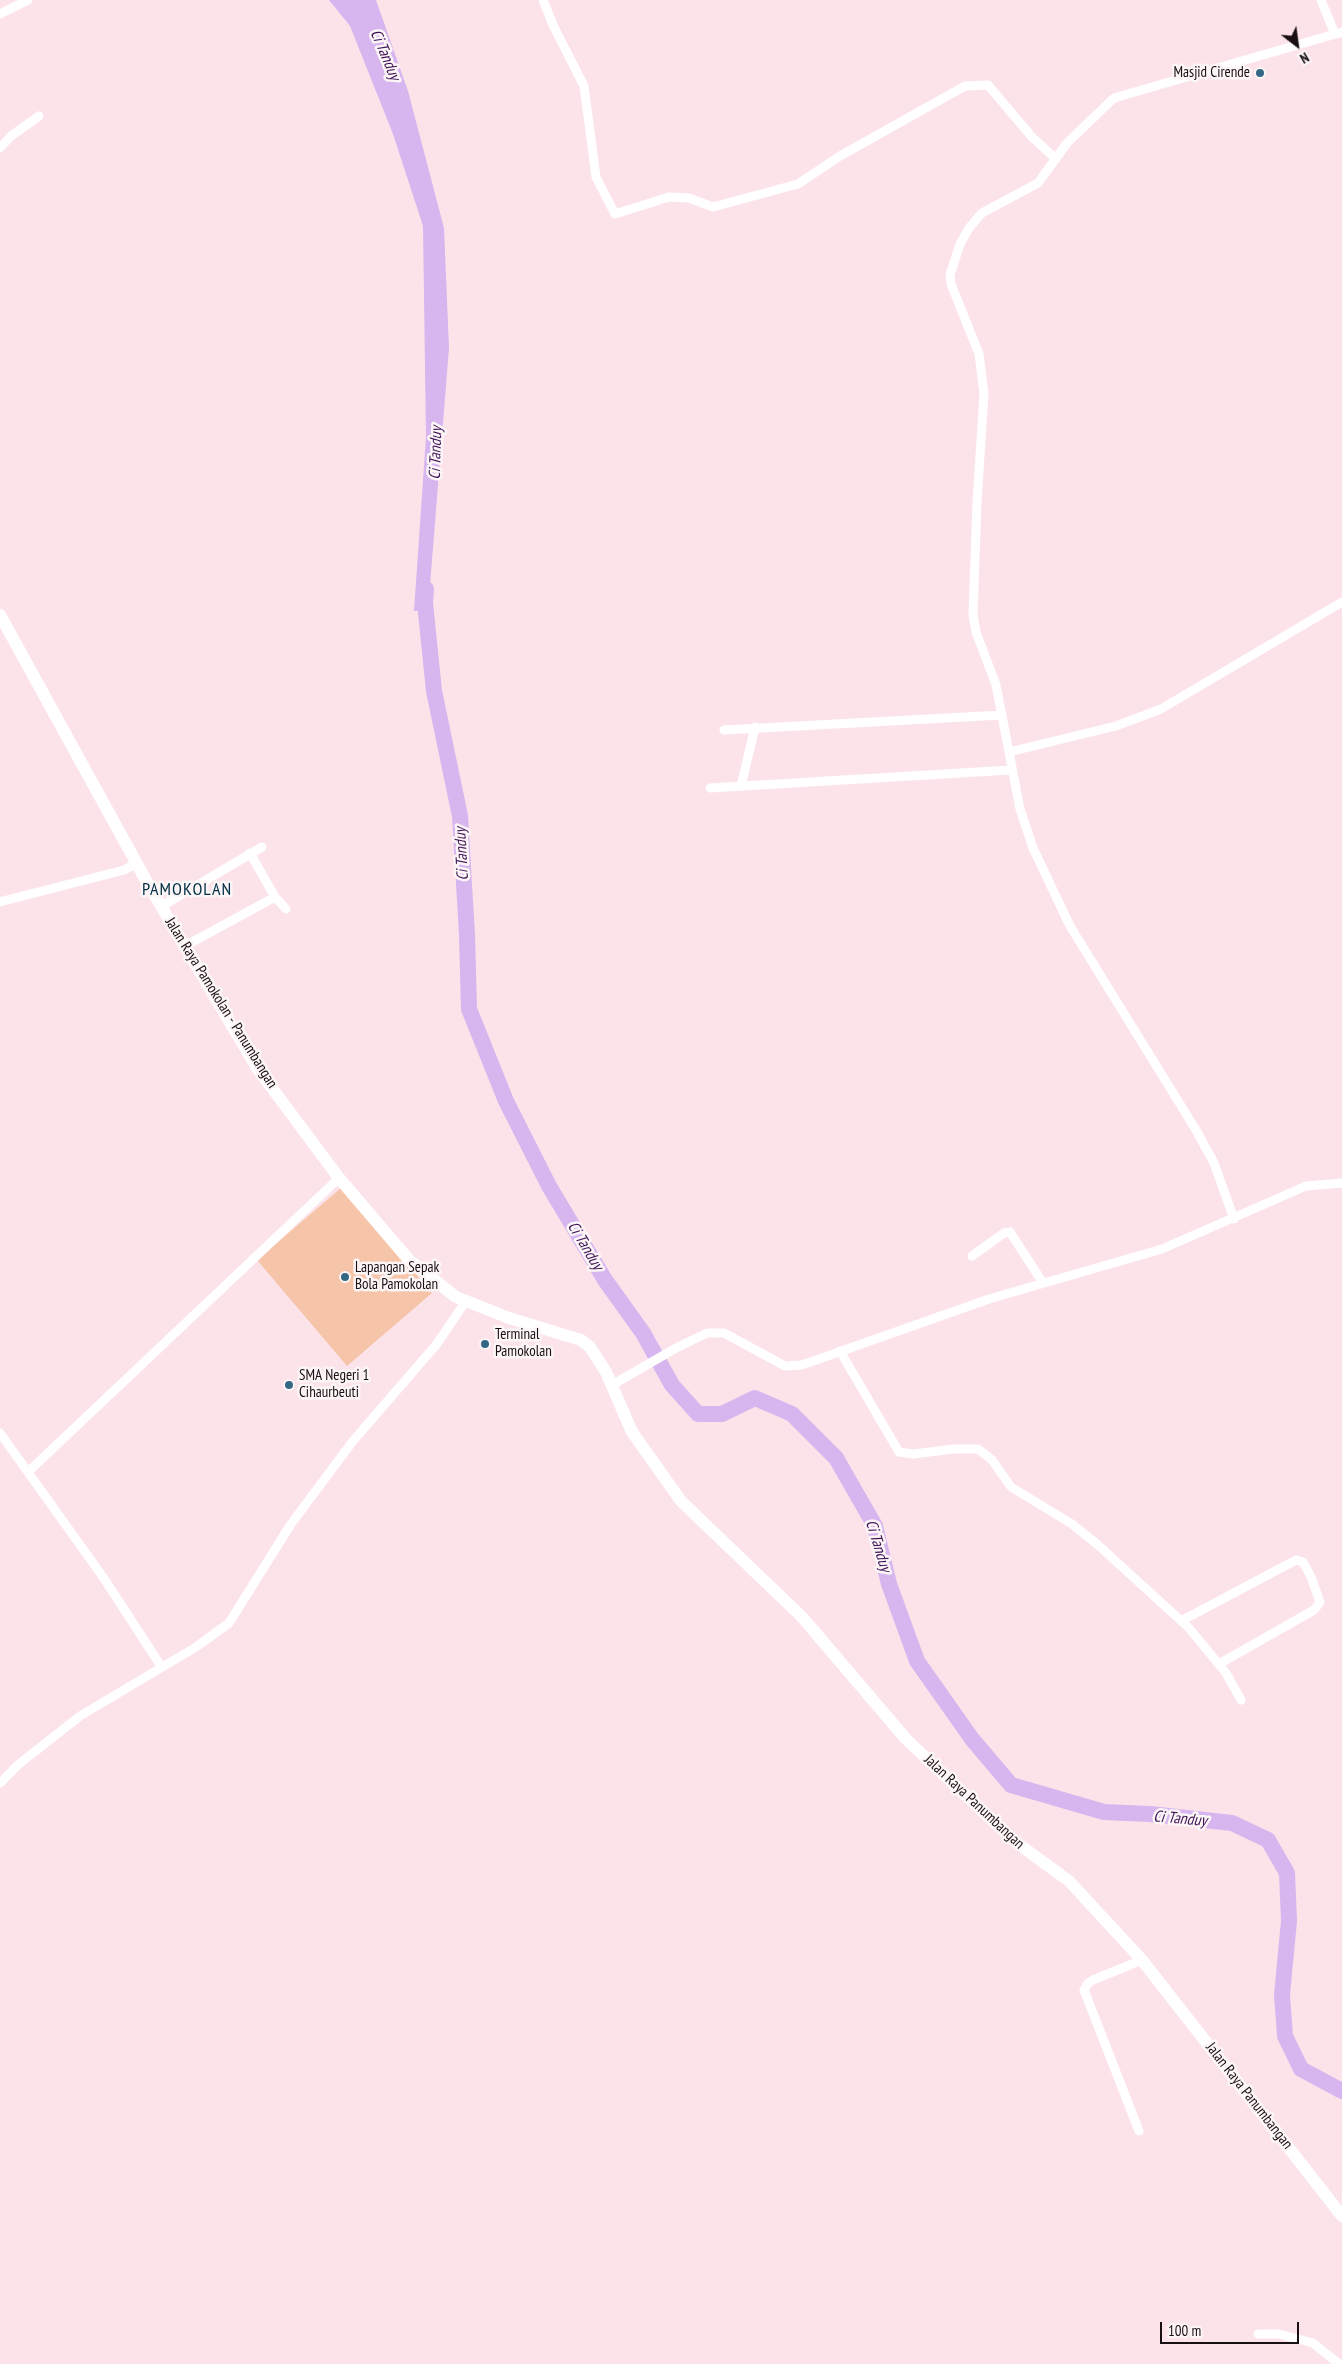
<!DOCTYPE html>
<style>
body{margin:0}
#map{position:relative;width:1342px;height:2364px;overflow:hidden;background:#fce3ea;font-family:"PT Sans Narrow",sans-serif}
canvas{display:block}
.north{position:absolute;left:1272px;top:20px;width:50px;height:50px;-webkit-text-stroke:4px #fcf6f7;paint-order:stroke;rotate:150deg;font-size:14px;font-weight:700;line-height:20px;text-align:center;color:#190f12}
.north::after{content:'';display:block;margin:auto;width:18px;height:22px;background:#190f12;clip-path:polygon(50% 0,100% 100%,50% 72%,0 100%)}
.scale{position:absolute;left:1160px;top:2322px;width:139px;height:22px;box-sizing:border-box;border:2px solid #190f12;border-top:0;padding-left:6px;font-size:15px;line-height:18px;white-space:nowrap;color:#190f12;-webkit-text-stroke:4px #fcf6f7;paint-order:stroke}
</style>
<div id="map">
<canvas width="1342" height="2364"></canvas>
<div class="north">N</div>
<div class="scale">100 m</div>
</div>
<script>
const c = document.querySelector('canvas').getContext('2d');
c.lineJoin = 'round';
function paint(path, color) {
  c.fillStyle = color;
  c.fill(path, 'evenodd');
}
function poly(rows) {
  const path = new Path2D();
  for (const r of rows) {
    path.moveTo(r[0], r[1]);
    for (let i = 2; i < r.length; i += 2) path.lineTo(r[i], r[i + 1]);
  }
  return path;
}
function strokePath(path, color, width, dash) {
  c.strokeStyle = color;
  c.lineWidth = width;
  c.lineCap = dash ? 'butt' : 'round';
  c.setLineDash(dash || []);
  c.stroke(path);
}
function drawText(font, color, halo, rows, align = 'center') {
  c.font = font + ' "PT Sans Narrow",sans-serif';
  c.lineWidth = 5;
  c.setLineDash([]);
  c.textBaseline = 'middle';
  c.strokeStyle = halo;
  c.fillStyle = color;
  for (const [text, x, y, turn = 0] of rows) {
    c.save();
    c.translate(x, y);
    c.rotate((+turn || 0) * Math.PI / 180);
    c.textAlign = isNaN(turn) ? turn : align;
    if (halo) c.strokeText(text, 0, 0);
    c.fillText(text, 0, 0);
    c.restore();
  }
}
paint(poly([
 [342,1187,432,1293,347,1366,257,1260]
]), '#f6c4a8');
paint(poly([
 [329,0,376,0,408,91,444,228,449,348,428,610,414,611,426,437,423,226,393,134,350,26]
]), '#d7b5ef');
strokePath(poly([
 [426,589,425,603,434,691,460,816,467,935,469,1009,506,1101,549,1186,605,1280,643,1333,672,1385,698,1414,722,1414,755,1398,792,1414,836,1458,875,1526,889,1584,917,1661,972,1739,1011,1785,1104,1812,1150,1814,1232,1823,1268,1840,1287,1873,1289,1921,1282,1995,1285,2036,1301,2069,1342,2091]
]), '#d7b5ef', 16);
strokePath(poly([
 [543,0,553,25,584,86,596,177,615,214,669,197,689,198,713,207,798,184,840,156,965,86,988,85,1032,137,1056,159],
 [1321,0,1335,34],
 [0,14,28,0],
 [0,148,11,136,39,116],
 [724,730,1002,715],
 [1009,752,996,685,976,632,973,615,977,502,984,394,979,354,951,284,950,275,960,244,969,228,982,213,1038,183,1067,143,1114,98,1342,32],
 [741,786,755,727],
 [710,788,1011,770],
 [250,853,275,897,286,909],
 [0,902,124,870,137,863],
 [162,906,262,847],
 [185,946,275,897],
 [1234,1219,1214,1163,1196,1130,1070,926,1033,848,1020,809,1009,752,1116,726,1161,709,1342,602],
 [972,1256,1004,1233,1010,1232,1043,1283],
 [840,1351,899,1452,913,1454,954,1449,978,1449,992,1460,1011,1487,1072,1524,1098,1545,1189,1628,1226,1673,1241,1700],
 [612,1385,676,1348,707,1333,724,1333,785,1366,802,1365,989,1299,1162,1249,1306,1186,1342,1183],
 [0,1433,103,1577,161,1666],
 [29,1471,339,1178],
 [1181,1621,1296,1560,1303,1562,1311,1577,1320,1602,1318,1605,1314,1610,1219,1664],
 [0,1783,19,1764,80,1716,196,1647,229,1623,291,1524,353,1441,436,1345,466,1301],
 [1139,2131,1084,1990,1088,1983,1093,1980,1142,1960],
 [1258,2334,1279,2334,1313,2343,1339,2364]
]), '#fff', 9);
strokePath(poly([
 [0,615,148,884,257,1068,339,1178,409,1260,456,1297,509,1318,581,1340,590,1347,606,1372,632,1432,681,1501,802,1617,906,1739,1013,1840,1069,1881,1142,1960,1342,2216]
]), '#fff', 12);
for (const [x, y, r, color] of [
 [1260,73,5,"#346784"],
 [345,1277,5,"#346784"],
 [485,1344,5,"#346784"],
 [289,1385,5,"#346784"]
]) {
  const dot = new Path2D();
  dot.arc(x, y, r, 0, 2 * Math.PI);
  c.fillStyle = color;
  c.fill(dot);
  strokePath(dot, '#fcf6f7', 2);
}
drawText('15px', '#190f12', '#fcf6f7', [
 ["Masjid Cirende",1250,73,"right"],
 ["Lapangan Sepak",355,1268],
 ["Bola Pamokolan",355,1285],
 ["Terminal",495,1335],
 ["Pamokolan",495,1352],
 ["SMA Negeri 1",299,1376],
 ["Cihaurbeuti",299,1393]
], 'left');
drawText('15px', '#190f12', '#fcf6f7', [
 ["Jalan Raya Pamokolan - Panumbangan",221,1003,58],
 ["Jalan Raya Panumbangan",974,1802,43],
 ["Jalan Raya Panumbangan",1249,2096,52]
]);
drawText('italic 16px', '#401558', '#fcf6f7', [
 ["Ci Tanduy",385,55,67],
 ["Ci Tanduy",436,453,-88],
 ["Ci Tanduy",462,854,-93],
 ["Ci Tanduy",585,1246,59],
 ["Ci Tanduy",878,1546,73],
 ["Ci Tanduy",1180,1819,5]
]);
c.letterSpacing = '1px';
drawText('18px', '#012e44', '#fcf6f7', [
 ["PAMOKOLAN",187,890]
]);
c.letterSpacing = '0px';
</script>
